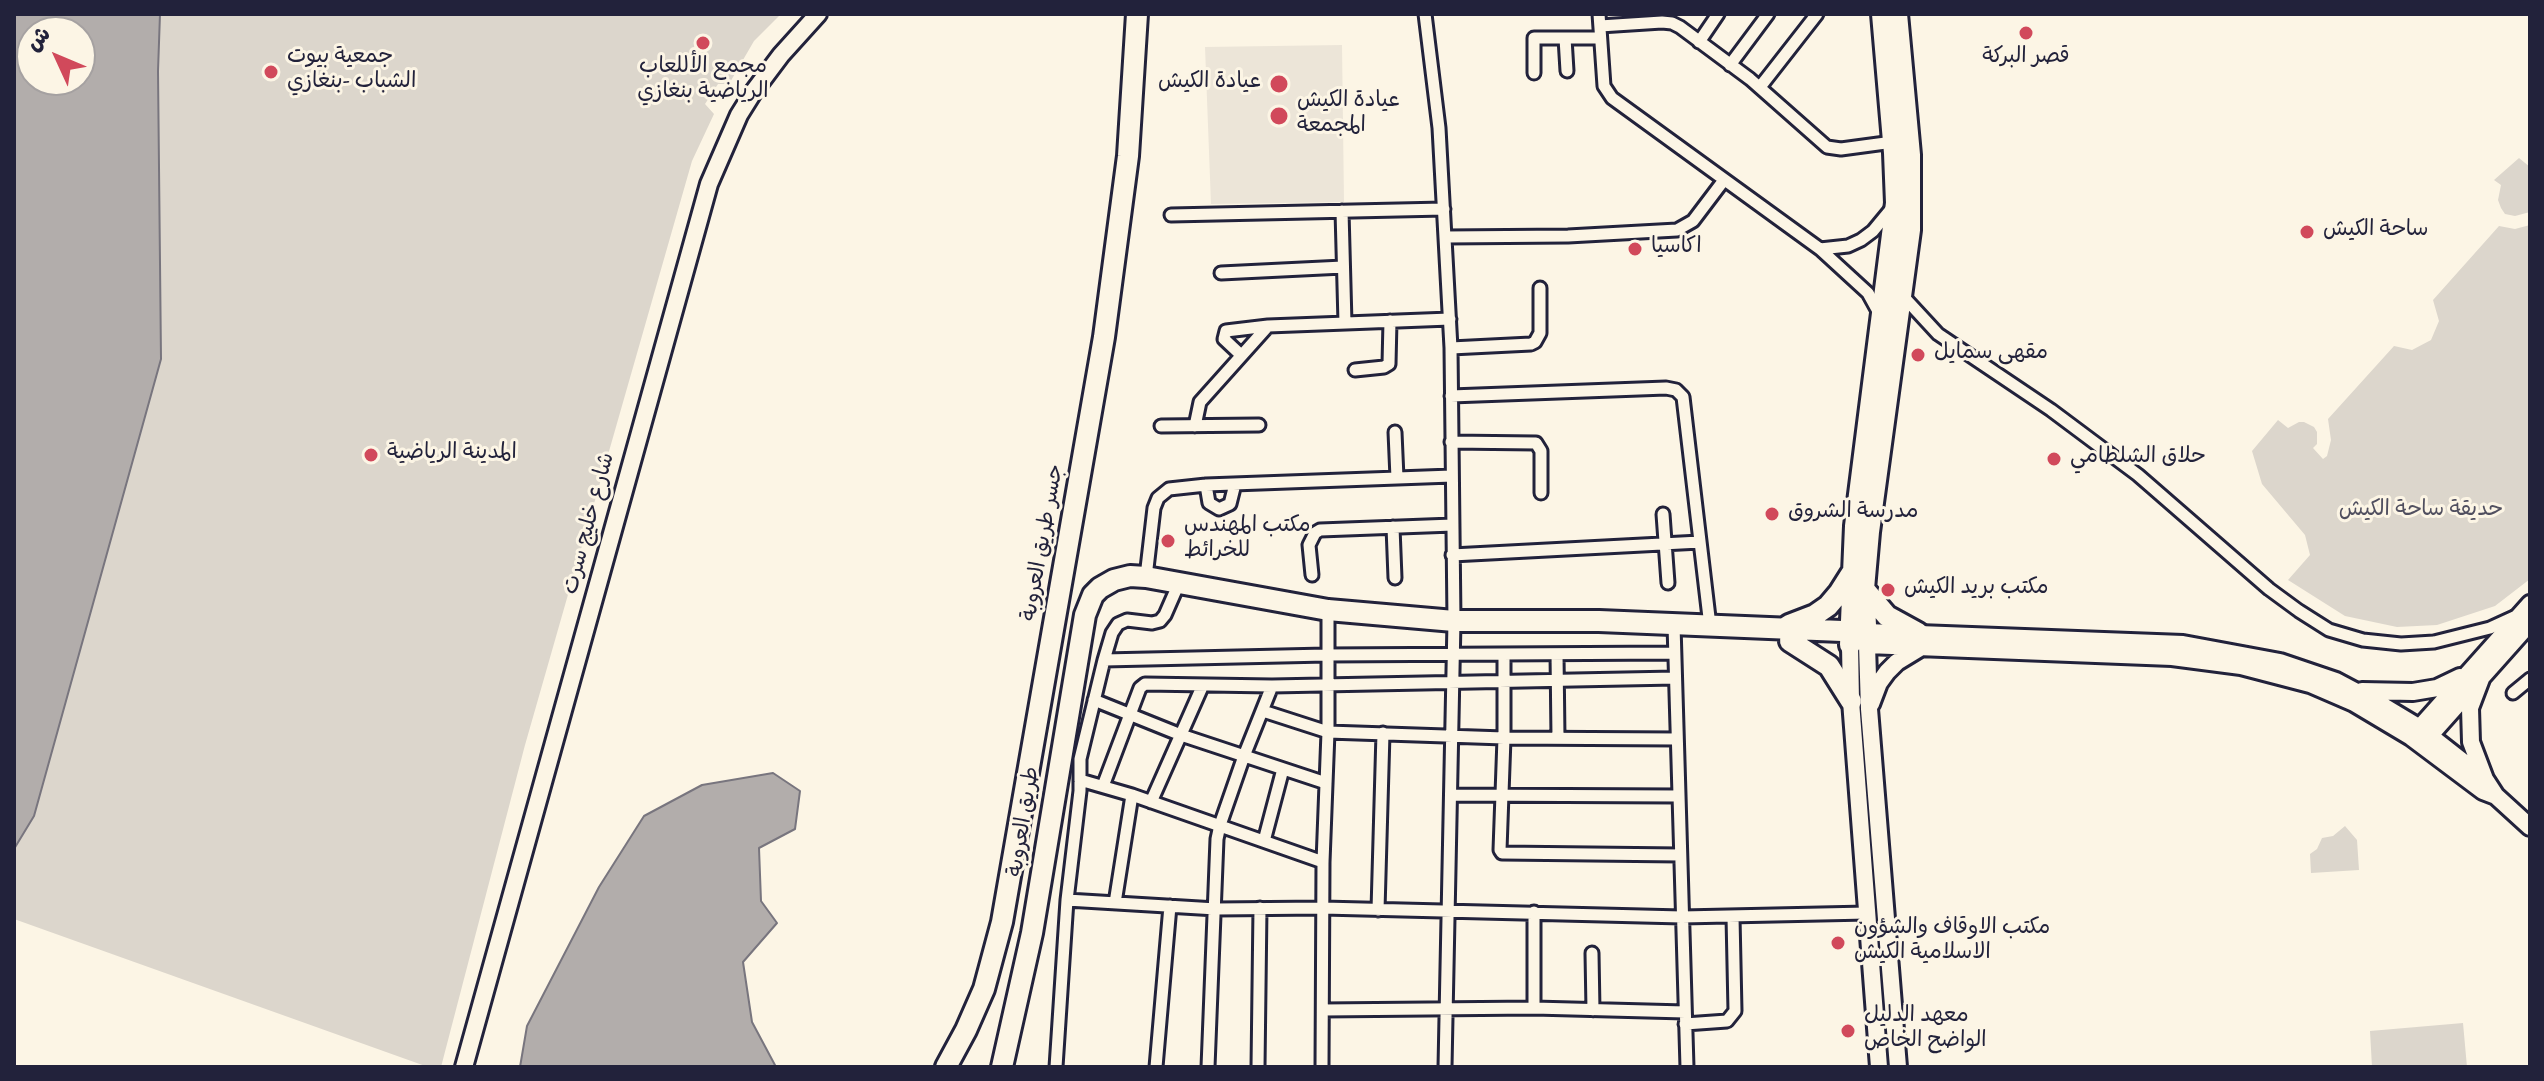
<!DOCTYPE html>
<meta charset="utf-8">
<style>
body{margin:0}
#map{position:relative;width:2544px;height:1081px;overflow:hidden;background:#fcf5e5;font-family:"Gochi Hand","Playpen Sans Arabic",sans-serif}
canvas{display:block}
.frame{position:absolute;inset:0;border:16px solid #22223b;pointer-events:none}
.north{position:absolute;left:16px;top:16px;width:80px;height:80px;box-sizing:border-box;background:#fcf5e5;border:2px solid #a5a1a1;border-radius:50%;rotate:314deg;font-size:22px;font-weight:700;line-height:32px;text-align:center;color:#22223b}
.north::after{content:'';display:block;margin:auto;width:28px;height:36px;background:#d1495b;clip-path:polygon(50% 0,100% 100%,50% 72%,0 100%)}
</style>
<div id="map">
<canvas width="2544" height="1081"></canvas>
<div class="frame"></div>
<div class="north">ش</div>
</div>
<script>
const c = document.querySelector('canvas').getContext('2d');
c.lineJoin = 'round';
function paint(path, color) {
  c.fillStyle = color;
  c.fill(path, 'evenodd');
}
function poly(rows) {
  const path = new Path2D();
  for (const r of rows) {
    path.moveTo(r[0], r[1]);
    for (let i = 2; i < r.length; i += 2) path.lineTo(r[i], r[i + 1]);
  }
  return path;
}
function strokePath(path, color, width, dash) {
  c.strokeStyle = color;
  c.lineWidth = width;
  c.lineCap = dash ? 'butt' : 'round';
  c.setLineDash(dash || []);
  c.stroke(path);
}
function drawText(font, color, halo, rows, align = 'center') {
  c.font = font + ' "Gochi Hand","Playpen Sans Arabic",sans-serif';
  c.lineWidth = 6;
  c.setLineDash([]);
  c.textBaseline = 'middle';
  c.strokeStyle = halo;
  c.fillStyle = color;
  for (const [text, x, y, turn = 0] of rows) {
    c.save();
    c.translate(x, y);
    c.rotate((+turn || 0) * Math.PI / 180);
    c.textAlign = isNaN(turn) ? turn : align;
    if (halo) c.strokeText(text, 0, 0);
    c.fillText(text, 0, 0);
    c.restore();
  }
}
paint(poly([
 [1342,45,1344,202,1211,204,1205,47]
]), '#ece5d8');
paint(poly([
 [160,14,781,14,754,41,729,84,718,84,705,104,714,114,692,161,525,745,441,1067,428,1067,14,919,14,849,34,816,158,71],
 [2519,158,2530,167,2530,212,2515,216,2505,214,2501,208,2498,200,2501,185,2494,180],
 [2530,225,2530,579,2495,606,2437,625,2397,627,2345,616,2288,580,2310,555,2305,535,2262,484,2252,451,2278,420,2288,428,2299,422,2304,422,2314,427,2317,432,2317,444,2313,448,2323,459,2327,456,2331,440,2328,419,2394,346,2412,350,2431,340,2439,321,2433,300,2499,226,2515,229],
 [2345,826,2357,840,2359,870,2311,873,2310,854,2317,849,2322,838,2333,836],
 [2463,1023,2467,1067,2372,1067,2370,1031]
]), '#dcd6cc');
const water = poly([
 [14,14,160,14,158,71,161,359,34,816,14,849,14,14],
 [32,32,80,32,80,80,32,80,32,32],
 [773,773,800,791,795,829,759,848,761,901,777,923,743,962,752,1022,776,1067,520,1067,527,1026,599,887,644,816,702,785,773,773]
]);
paint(water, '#b2adab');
strokePath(water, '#78757e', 2);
const street = poly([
 [1425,14,1439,128,1451,348,1454,621,1445,1067],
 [1599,14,1604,86,1612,98,1820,249,1868,293,1879,313],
 [1600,26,1662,22,1672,23,1680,27,1750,79,1827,147,1841,149,1893,142],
 [1565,38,1567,71],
 [1699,42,1718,14],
 [1730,65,1768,14],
 [1534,73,1534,38,1599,38],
 [1760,87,1817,14],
 [1342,211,1345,323],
 [1171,215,1444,209],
 [1446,237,1568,236,1677,230,1693,221,1724,180],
 [1820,249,1848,246,1861,240,1873,231,1892,208],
 [1221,273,1343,267],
 [1902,295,1938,334,2051,410,2138,475,2269,589,2299,611,2329,630,2363,640,2401,644,2434,642,2490,628,2514,617],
 [1451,348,1531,344,1535,342,1540,333,1540,288],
 [1241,355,1224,339,1226,331,1268,326,1450,319],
 [1355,370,1384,367,1389,364,1390,321],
 [1451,396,1666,388,1676,390,1683,397,1710,626],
 [1161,426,1259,425],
 [1195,426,1200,402,1268,326],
 [1395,432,1397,478],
 [1451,442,1536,443,1541,451,1541,493],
 [1206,485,1209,503,1219,509,1230,504,1235,484],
 [1663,514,1668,583],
 [1393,527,1395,578],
 [1452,555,1700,542],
 [1312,575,1309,545,1315,533,1320,530,1453,525],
 [1146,577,1154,508,1158,498,1169,489,1206,485,1452,476],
 [1674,625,1687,1067],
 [1504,654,1504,738,1500,850,1502,853,1680,855],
 [1557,654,1558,738],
 [1104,660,1326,655,1674,653],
 [2513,693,2530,679],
 [1094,700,1181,735,1326,783],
 [1263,711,1328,732,1504,738,1677,739],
 [1080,780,1132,795,1323,862],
 [1103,786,1140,688,1145,684,1272,686,1675,678],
 [1451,795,1679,796],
 [1151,802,1202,687],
 [1264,841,1283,769],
 [1067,900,1216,909,1323,908,1682,917,1867,913],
 [1115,903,1132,795],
 [1378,910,1383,733],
 [1592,953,1593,1010],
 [1534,1008,1534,912],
 [1323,1010,1534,1008,1685,1012],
 [1685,1024,1727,1021,1735,1011,1733,917],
 [1056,1067,1067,900,1080,791,1080,759,1104,660,1112,633,1118,624,1127,620,1152,623,1160,621,1165,615,1179,583],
 [1156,1067,1170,906],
 [1208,1067,1217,839,1220,825,1244,756,1272,686],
 [1258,1067,1260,908],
 [1322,1067,1323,862,1328,732,1328,610]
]);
const secondary = poly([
 [1866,632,2183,644,2280,662,2336,681,2385,707,2420,728,2485,779],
 [1850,645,1851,701,1879,1067],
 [2481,679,2470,708,2471,742,2485,779,2496,796,2530,827],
 [2362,691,2413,692,2437,688,2460,677],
 [1871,704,1879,683,1887,672,1897,662,1920,648],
 [2414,734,2530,604],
 [2425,741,2530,623],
 [464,1067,709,184,739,115,754,91,781,55,818,14],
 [1898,1067,1869,709,1867,645,2172,657,2241,666,2310,684,2354,703,2411,737,2483,791,2496,796]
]);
const highway = poly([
 [1864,589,1887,616,1918,633],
 [1789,625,1815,615,1828,606,1839,593,1851,574],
 [1790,641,1829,666,1851,701],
 [1867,643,1864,589,1869,532,1910,230,1910,155,1897,14],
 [1850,645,1855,526,1896,203,1894,153,1882,14],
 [946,1067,966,1030,984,989,1002,922,1104,337,1128,156,1137,14],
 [1002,1067,1032,933,1085,615,1093,595,1100,588,1114,580,1130,576,1146,577,1328,610,1454,621,1599,621,1866,632]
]);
strokePath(street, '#22223b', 17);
strokePath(secondary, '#22223b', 22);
strokePath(highway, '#22223b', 26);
strokePath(street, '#fcf5e5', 11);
strokePath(secondary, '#fcf5e5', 16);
strokePath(highway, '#fcf5e5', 20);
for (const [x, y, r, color] of [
 [2026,33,8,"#d1495b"],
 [703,43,8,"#d1495b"],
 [271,72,8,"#d1495b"],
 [1279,84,10,"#d1495b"],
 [1279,116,10,"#d1495b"],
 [2307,232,8,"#d1495b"],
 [1635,249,8,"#d1495b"],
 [1918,355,8,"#d1495b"],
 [371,455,8,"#d1495b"],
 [2054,459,8,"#d1495b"],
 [1772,514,8,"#d1495b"],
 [1168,541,8,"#d1495b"],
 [1888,590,8,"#d1495b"],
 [1838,943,8,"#d1495b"],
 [1848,1031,8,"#d1495b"]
]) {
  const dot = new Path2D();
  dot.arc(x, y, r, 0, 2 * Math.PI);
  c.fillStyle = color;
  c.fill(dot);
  strokePath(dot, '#fcf5e5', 3);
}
drawText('22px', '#22223b', '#fcf5e5', [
 ["جمعية بيوت",287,59],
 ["الشباب -بنغازي",287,84],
 ["قصر البركة",2026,59,"center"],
 ["مجمع الأللعاب",703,69,"center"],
 ["الرياضية بنغازي",703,94,"center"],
 ["عيادة الكيش",1261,84,"right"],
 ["عيادة الكيش",1297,103],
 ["المجمعة",1297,128],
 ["ساحة الكيش",2323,232],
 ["اكاسيا",1651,249],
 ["مقهى سمايل",1934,355],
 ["المدينة الرياضية",387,455],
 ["حلاق الشلطامي",2070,459],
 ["مدرسة الشروق",1788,514],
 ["مكتب المهندس",1184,528],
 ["للخرائط",1184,553],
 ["مكتب بريد الكيش",1904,590],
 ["مكتب الاوقاف والشؤون",1854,930],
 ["الاسلامية الكيش",1854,955],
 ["معهد الدليل",1864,1018],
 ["الواضح الخاص",1864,1043]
], 'left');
drawText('22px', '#504f5f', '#fcf5e5', [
 ["حديقة ساحة الكيش",2421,512]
]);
drawText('22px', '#22223b', '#fcf5e5', [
 ["شارع خليج سرت",591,524,-75],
 ["جسر طريق العروبة",1045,543,-80],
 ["طريق العروبة",1026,822,-81]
]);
</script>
